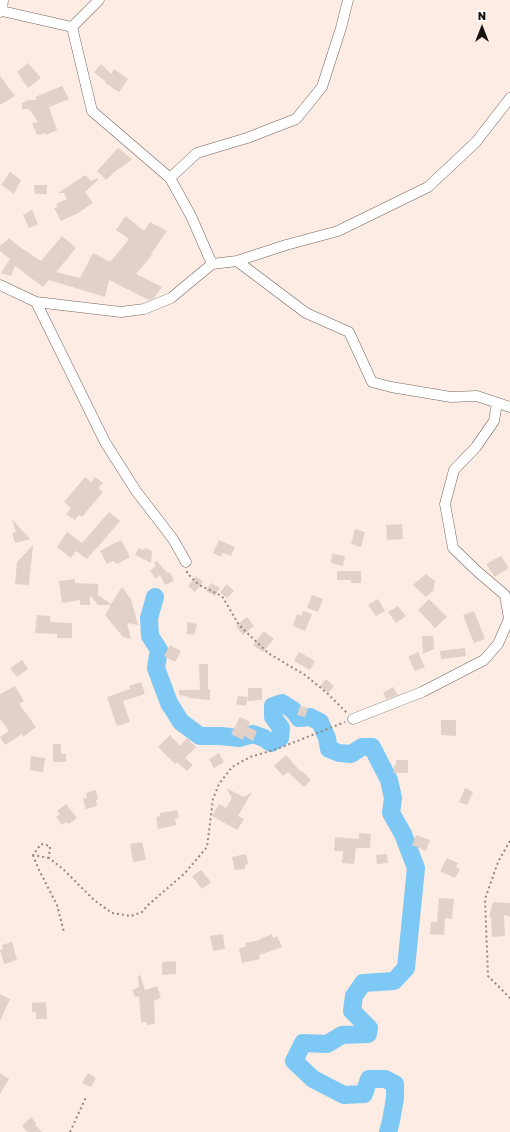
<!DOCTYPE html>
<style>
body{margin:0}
#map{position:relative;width:510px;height:1132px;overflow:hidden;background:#fdece3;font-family:"Golos Text",sans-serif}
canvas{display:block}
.north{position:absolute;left:462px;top:8px;width:40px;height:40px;-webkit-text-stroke:3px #fff;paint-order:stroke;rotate:0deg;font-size:11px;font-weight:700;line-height:16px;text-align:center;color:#191310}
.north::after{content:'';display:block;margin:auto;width:14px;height:18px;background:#191310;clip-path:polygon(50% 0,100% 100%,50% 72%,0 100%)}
</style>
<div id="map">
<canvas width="510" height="1132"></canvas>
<div class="north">N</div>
</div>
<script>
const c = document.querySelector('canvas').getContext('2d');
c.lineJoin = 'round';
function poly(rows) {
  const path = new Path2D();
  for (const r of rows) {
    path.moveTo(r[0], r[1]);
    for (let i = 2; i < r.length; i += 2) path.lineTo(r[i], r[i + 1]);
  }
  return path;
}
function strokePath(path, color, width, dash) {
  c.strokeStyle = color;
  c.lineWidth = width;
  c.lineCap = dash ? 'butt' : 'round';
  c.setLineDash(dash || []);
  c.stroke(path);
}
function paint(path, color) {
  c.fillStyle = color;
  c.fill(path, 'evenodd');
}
strokePath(poly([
 [155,597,149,618,150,636,159,650,156,668,169,703,181,722,200,736,221,736,239,738,253,734,264,738,271,743,280,738,281,728,273,717,273,706,282,703,293,710,299,718,310,717,320,722,327,738,329,749,339,753,351,754,362,747,372,747,389,780,393,798,391,813,403,834,416,868,406,968,394,981,363,983,354,996,352,1011,369,1028,368,1034,342,1035,327,1044,303,1043,294,1061,313,1079,344,1095,364,1094,369,1079,385,1079,395,1084,395,1098,391,1121,388,1132]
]), '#7dc8f4', 18);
paint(poly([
 [28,63,41,78,28,88,17,72],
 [101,64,111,74,114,69,128,79,119,92,105,83,106,82,94,72],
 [0,76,15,96,0,105],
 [62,86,69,99,49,107,57,130,46,135,45,133,37,135,32,123,38,122,29,109,22,109,22,103,28,100,37,100,35,97],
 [118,148,132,159,120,169,119,168,106,180,97,171],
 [10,172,21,180,14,194,1,185],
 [85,175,91,181,97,178,98,180,85,192,93,203,78,213,61,221,54,208,58,207,56,204,67,199,64,194,66,193,58,193],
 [34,185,47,185,47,194,35,194],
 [32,210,38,224,29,228,23,215],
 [126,216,144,231,150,222,167,231,151,254,152,255,136,274,162,287,154,298,149,300,109,280,105,297,49,280,43,287,15,266,11,276,1,273,10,259,0,251,0,246,9,238,17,245,41,261,62,236,76,248,56,272,80,278,93,253,110,262,129,239,116,230],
 [85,477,91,482,95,477,103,483,98,488,103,492,82,517,79,515,75,520,66,514,71,508,64,502],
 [109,512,120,521,97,548,97,547,87,559,76,551,71,558,57,547,67,532,82,543],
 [12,519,30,539,15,543,12,533,16,532],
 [402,524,403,539,387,540,386,525],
 [355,529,365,532,361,547,351,544],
 [121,540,130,557,117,564,113,561,107,564,100,551],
 [219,540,235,547,231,556,223,553,221,557,213,553],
 [33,545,29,585,15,584,17,562],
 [139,548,143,550,146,548,152,551,151,563,135,555],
 [332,554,345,556,343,566,331,563],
 [501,556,509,568,495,577,486,564],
 [157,561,167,573,170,572,174,581,165,585,160,575,156,579,150,571,156,566,154,563],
 [337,571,361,571,361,583,351,583,351,580,337,580],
 [426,574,435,581,433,591,426,597,413,585],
 [196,576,203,582,195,592,188,586],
 [75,579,75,583,98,584,98,595,111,604,122,587,131,599,138,625,127,623,131,639,123,637,105,615,111,605,98,605,90,595,90,605,80,605,80,600,62,603,59,581],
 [211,583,220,588,215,596,206,591],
 [227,584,234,591,227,598,220,592],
 [312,595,323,599,318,612,307,608],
 [378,599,385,611,376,616,368,605],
 [429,599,447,617,435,628,418,610],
 [398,606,406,616,396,623,388,612],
 [303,611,312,614,305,631,293,626,297,614,301,616],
 [474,611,485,639,474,643,463,615],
 [37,615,50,616,50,622,72,623,72,638,57,638,57,634,35,633],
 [247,617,254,626,243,635,236,626],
 [187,622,197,624,194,635,187,634],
 [264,631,274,639,263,652,253,645],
 [422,636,433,636,434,649,423,654],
 [170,645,181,651,175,662,164,656],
 [465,648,466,656,441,659,440,651],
 [299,652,315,661,310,670,294,661],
 [418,652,425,667,415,671,408,657],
 [22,660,28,669,17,677,10,668],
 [199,664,208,664,208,689,210,689,210,700,189,698,189,697,179,695,179,690,198,690,200,689],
 [326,679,334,686,328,693,320,686],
 [141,682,145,694,123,701,130,722,117,726,107,697,130,689,129,686],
 [15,686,24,701,19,704,36,727,23,737,22,734,5,745,0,737,9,731,0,719,0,694],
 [393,687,398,695,386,699,383,693],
 [248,688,262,688,262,700,248,701],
 [238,696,248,697,246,706,236,704],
 [300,706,308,708,305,717,297,715],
 [240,717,250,722,248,727,257,731,253,741,244,736,243,740,231,734],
 [441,720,456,720,456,736,441,735],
 [170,735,180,746,187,738,196,747,185,758,193,765,187,771,177,762,175,764,158,747],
 [53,744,61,744,61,754,66,754,66,762,53,762],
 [219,753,224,762,214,768,209,759],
 [286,755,301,772,302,771,311,780,304,787,288,772,283,776,274,766],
 [31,756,45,758,43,772,30,770],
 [396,760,408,760,408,773,394,773,394,765,396,765],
 [226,788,244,797,252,792,238,816,244,819,237,830,212,816,219,804,226,808,232,798],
 [465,788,473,792,467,805,459,802],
 [96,790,98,799,96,800,97,806,86,809,83,799,87,798,86,793],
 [66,804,77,818,69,824,66,822,62,825,56,817,60,814,57,811],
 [177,810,179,818,175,819,176,825,158,829,156,817,160,816,160,813],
 [359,833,371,834,370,848,356,848,354,864,342,863,343,851,334,851,335,837,359,839],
 [416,835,430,840,426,851,412,845],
 [142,842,146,860,133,862,130,844],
 [246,854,248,864,245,865,245,869,235,870,232,857],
 [387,854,388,863,377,864,376,855],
 [447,858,458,863,456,867,460,869,455,878,440,871],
 [201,870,211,882,202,889,192,876],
 [439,898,454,899,452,919,445,918,444,935,430,934,431,922,437,922],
 [493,902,510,903,510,917,504,915,505,936,492,937,491,917,489,917],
 [223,934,225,949,213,951,210,936],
 [272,934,273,938,277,936,282,947,259,955,260,959,242,963,239,948,246,947,245,943,260,940,260,939],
 [12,942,17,960,4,964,0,950,3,949,2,945],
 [176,961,176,974,162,975,162,962],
 [140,975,145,990,157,986,161,998,154,1001,155,1024,147,1025,146,1022,141,1022,139,996,135,997,132,990,139,987,138,976],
 [0,994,10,999,0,1021],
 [46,1002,47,1019,36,1019,36,1012,32,1012,32,1003],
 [0,1073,9,1079,0,1094],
 [88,1073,96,1078,91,1087,82,1083],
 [31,1117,36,1123,35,1125,42,1132,28,1132,22,1126]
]), '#e2d1c8');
const street = poly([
 [2,11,3,0],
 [0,12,2,11,72,27,99,0],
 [72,27,92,111,170,178,191,216,212,264],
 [170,178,197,153,247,138,296,119,322,87,341,28,348,0],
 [237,261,306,313,349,332,372,382,391,387,451,397,477,396,510,407],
 [0,285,36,302,121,312,144,309,171,298,212,264,237,261,286,245,338,231,428,187,476,142,510,98],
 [36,302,105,442,136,491,173,539,186,562],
 [353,719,422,692,484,660,498,644,509,619,505,595,478,572,453,548,445,504,454,470,476,447,494,421,497,403]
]);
strokePath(street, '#73645d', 11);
strokePath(poly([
 [187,571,187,573,199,585,222,596,239,625,268,653,305,675,328,694,347,713],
 [510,841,498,862,485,899,488,976,510,998],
 [33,855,38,868,57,905,64,932],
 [49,858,33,855,41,844,50,846,49,858,63,869,94,900,112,913,131,916,142,912,147,906,185,873,207,847,213,799,219,784,232,767,250,757,277,749,345,722],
 [70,1132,86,1097]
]), '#948882', 2, [2, 3]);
strokePath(street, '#fff', 10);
</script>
